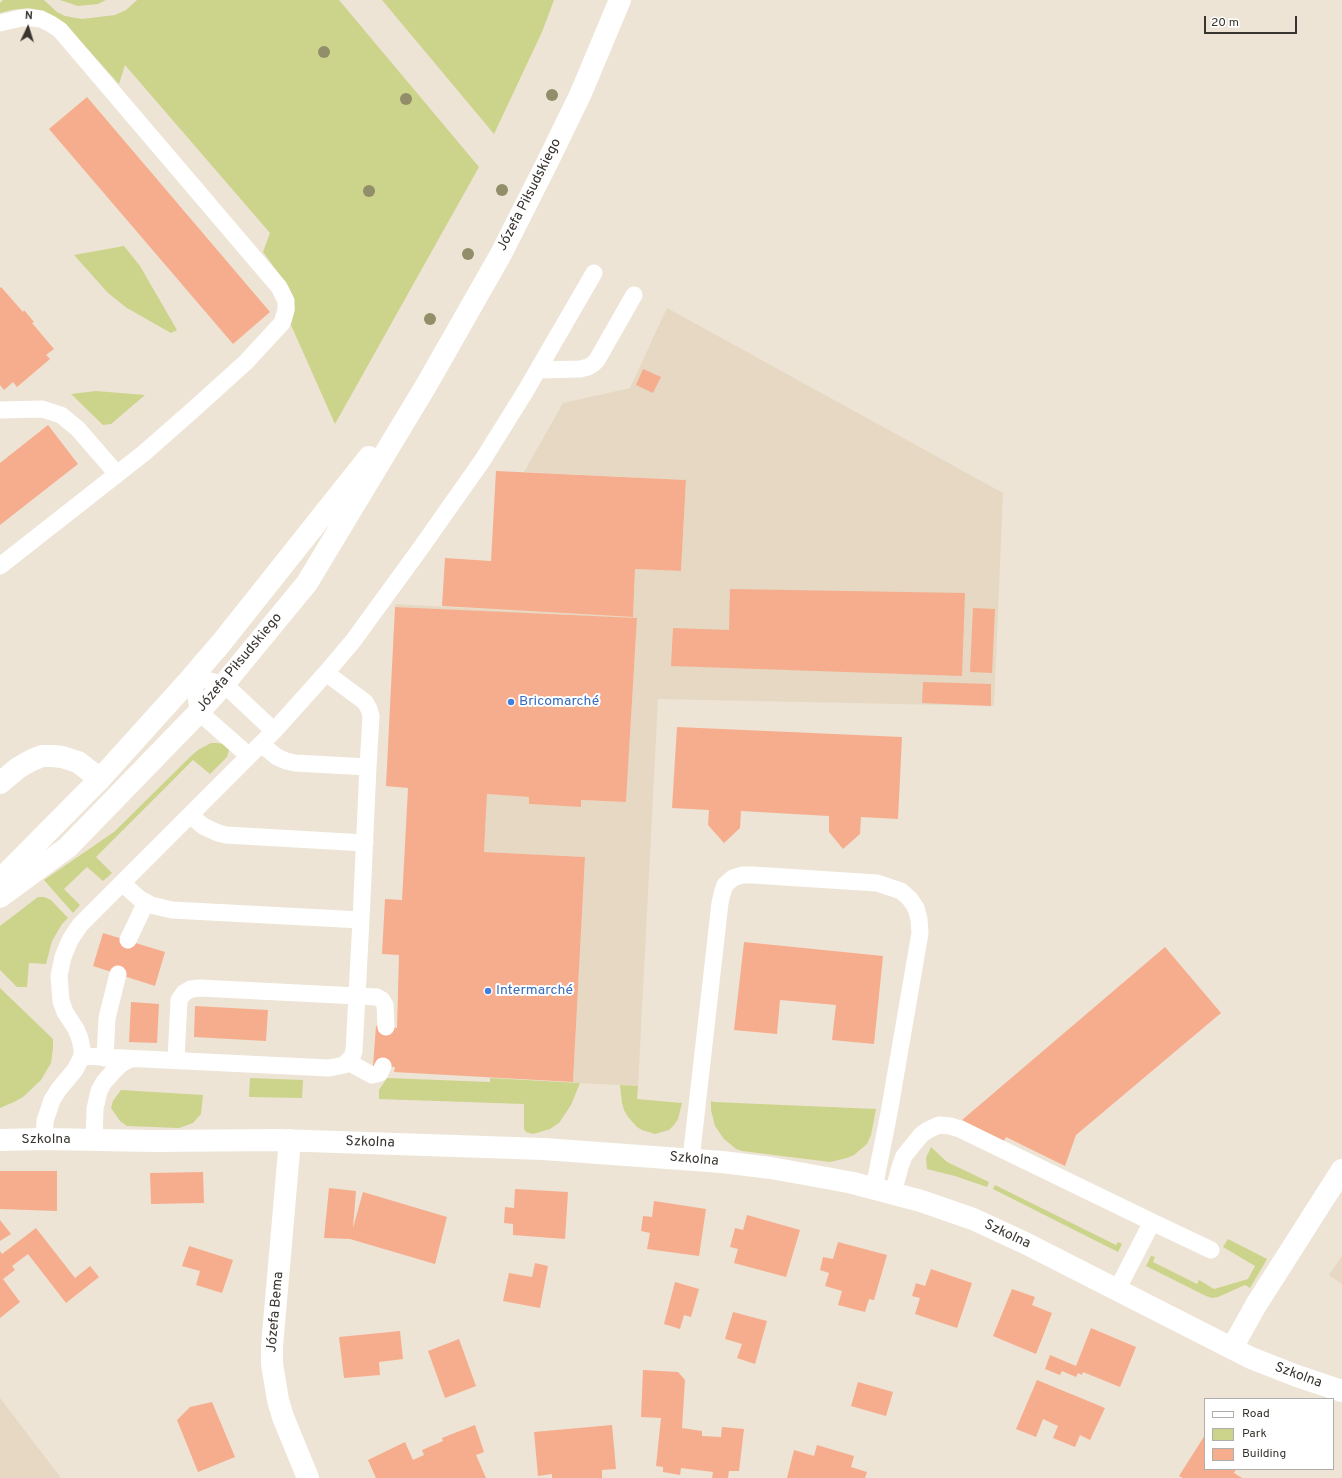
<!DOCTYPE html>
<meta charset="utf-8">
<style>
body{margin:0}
#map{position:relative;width:1342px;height:1478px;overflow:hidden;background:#ede4d5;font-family:Overpass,sans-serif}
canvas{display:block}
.legend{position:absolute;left:1204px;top:1398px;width:130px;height:72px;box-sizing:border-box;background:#fff;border:1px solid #afaeac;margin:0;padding:5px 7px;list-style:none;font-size:12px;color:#38342f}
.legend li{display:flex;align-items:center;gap:8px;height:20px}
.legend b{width:20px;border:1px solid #afaeac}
.north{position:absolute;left:8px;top:8px;width:40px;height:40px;-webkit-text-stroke:3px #fff;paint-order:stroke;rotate:4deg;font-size:11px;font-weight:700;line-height:16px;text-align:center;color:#38342f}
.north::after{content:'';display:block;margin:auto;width:14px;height:18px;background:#38342f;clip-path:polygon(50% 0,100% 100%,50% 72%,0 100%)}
.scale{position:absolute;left:1204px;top:16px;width:93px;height:18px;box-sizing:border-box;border:2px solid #38342f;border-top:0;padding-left:5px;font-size:12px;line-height:14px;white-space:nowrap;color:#38342f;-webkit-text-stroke:3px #fff;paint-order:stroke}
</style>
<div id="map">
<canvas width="1342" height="1478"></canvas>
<ul class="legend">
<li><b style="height:5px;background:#fff"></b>Road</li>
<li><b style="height:11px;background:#ccd38b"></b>Park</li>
<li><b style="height:11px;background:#f6ad8e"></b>Building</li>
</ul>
<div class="north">N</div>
<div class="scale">20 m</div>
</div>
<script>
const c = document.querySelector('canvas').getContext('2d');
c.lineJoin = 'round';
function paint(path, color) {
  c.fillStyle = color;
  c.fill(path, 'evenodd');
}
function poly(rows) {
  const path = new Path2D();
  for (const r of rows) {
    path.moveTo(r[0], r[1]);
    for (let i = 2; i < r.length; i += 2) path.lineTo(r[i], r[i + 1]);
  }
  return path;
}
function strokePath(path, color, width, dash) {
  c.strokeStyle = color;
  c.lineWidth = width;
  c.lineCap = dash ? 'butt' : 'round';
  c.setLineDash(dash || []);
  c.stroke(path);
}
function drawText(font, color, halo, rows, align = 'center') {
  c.font = font + ' Overpass,sans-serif';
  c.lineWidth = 4;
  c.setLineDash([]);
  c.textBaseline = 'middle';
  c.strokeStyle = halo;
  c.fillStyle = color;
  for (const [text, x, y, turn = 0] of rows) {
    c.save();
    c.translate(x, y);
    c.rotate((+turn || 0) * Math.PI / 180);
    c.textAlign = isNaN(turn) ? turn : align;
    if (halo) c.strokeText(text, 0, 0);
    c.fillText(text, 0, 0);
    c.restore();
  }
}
paint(poly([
 [667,308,1003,493,994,706,658,699,638,1086,580,1083,573,1082,585,857,484,852,487,794,529,797,529,804,580,807,581,800,626,802,637,619,395,607,395,604,633,617,635,569,681,571,686,480,524,472,563,403,630,388],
 [1342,1256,1342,1284,1329,1275],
 [0,1398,61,1478,0,1478]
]), '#e6d8c3');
paint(poly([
 [3,0,44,0,57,12,65,16,82,19,115,15,126,10,137,0,339,0,479,167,335,424,291,325,295,309,292,295,288,286,263,252,270,233,125,65,119,84,67,26,61,21,44,11,29,8,11,10,0,13,0,3],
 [60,0,106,0,98,4,78,6],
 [382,0,554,0,542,32,494,134],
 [124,246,140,266,177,330,171,333,127,308,108,293,74,255],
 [96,391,145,395,111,424,103,425,71,394],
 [211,743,216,743,225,744,229,750,227,757,210,774,193,760,96,857,112,873,103,881,87,867,64,889,80,905,73,913,44,880,114,832,190,757,198,750],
 [38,897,44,897,51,900,68,918,62,924,52,941,46,964,29,963,27,987,17,987,0,970,0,926],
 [0,988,53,1039,53,1048,51,1063,41,1080,23,1097,14,1102,0,1108],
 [250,1078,303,1080,302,1098,249,1097],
 [387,1078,490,1082,490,1078,580,1083,571,1105,559,1123,550,1129,533,1134,526,1132,524,1129,524,1104,379,1099,379,1090],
 [620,1085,638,1086,637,1099,682,1103,678,1119,674,1125,669,1130,655,1134,642,1130,637,1127,628,1117,624,1110,622,1103],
 [121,1090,203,1095,201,1114,193,1123,179,1128,127,1126,120,1121,111,1108,113,1101],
 [711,1101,714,1102,876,1109,871,1135,867,1144,854,1155,847,1158,830,1162,742,1151,736,1149,724,1139,715,1126,711,1110],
 [931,1147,947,1162,989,1182,987,1187,955,1176,927,1169,926,1158],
 [995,1185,1116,1245,1118,1242,1122,1244,1118,1252,993,1189],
 [1228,1239,1267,1259,1250,1288,1245,1285,1218,1297,1212,1298,1206,1296,1146,1266,1151,1256,1155,1257,1153,1262,1197,1284,1199,1280,1214,1289,1248,1279,1255,1266,1223,1247]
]), '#ccd38b');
paint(poly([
 [87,97,270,312,233,344,49,129],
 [1,287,23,312,24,310,34,322,32,323,54,349,46,355,50,359,17,387,13,382,4,390,0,385,0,288],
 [643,369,661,377,653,393,636,385],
 [48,425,78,464,0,525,0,463],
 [496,471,686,480,681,571,635,569,633,617,442,606,445,558,491,561],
 [730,589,965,593,962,676,671,666,673,628,729,630],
 [395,607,637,618,626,802,581,800,581,807,529,804,529,797,487,794,484,852,585,857,573,1082,394,1072,395,1067,373,1066,376,1026,397,1028,399,955,382,954,385,899,402,900,408,788,386,786],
 [973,608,995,609,992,673,970,672],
 [923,682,991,684,991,706,922,703],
 [677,727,902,737,898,819,861,817,860,834,843,849,829,832,829,816,741,811,740,828,724,843,708,825,709,810,672,808],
 [103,933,165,952,155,986,93,966],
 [744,942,883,956,874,1044,832,1040,836,1005,780,1000,777,1034,734,1030],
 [1165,947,1221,1013,1076,1135,1065,1166,1006,1137,1004,1141,962,1120],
 [131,1002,159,1004,157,1043,129,1042],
 [195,1006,268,1010,266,1041,194,1037],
 [0,1171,57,1171,57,1211,0,1209],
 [203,1172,204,1203,151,1204,150,1173],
 [329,1188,356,1191,353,1228,363,1192,447,1217,435,1264,350,1239,324,1238],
 [515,1189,568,1192,565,1239,513,1235,513,1224,504,1223,505,1207,514,1208],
 [654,1201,706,1209,699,1256,647,1249,650,1233,641,1231,643,1216,652,1217],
 [747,1215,800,1230,786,1277,734,1263,738,1249,730,1247,735,1228,743,1230],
 [0,1220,11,1234,0,1241],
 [36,1228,75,1278,90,1266,99,1277,66,1303,28,1254,12,1266,15,1270,3,1279,20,1302,0,1318,0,1251,2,1254],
 [838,1242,887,1255,874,1300,869,1299,865,1312,838,1305,842,1291,825,1286,829,1273,820,1270,823,1257,833,1259],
 [189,1246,233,1260,222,1293,196,1285,200,1271,182,1266],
 [535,1263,548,1266,540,1308,503,1301,509,1273,532,1277],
 [931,1269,972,1283,957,1328,915,1314,920,1298,912,1296,916,1283,925,1286],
 [675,1282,699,1289,691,1317,684,1315,680,1329,664,1324],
 [1012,1289,1035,1297,1032,1305,1052,1313,1036,1354,993,1336],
 [733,1312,767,1321,755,1364,737,1358,742,1344,725,1339],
 [1091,1328,1136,1347,1120,1387,1083,1372,1082,1375,1078,1373,1076,1377,1062,1371,1060,1375,1045,1369,1050,1355,1076,1366],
 [400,1331,403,1359,379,1362,380,1375,344,1378,339,1337],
 [459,1339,476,1386,445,1398,428,1351],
 [643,1370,678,1372,685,1380,682,1428,702,1431,702,1436,721,1437,722,1427,744,1429,739,1471,729,1471,728,1478,712,1478,713,1472,681,1468,680,1475,663,1472,663,1467,656,1466,661,1418,641,1417],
 [1037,1380,1105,1408,1090,1440,1080,1435,1075,1447,1053,1438,1058,1426,1043,1419,1036,1437,1016,1429],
 [858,1382,893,1392,886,1416,851,1406],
 [212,1402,235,1457,198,1472,177,1420,190,1407],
 [475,1425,484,1452,476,1455,486,1478,376,1478,368,1460,405,1442,413,1460,424,1455,422,1450,443,1441,442,1438],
 [612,1425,616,1469,602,1470,602,1478,552,1478,552,1474,538,1476,534,1432],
 [1205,1435,1205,1469,1236,1469,1234,1473,1242,1478,1183,1478,1179,1476],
 [817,1445,854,1456,851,1467,867,1472,865,1478,787,1478,794,1450,814,1456]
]), '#f6ad8e');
strokePath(poly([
 [0,23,21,18,32,18,41,19,51,24,60,30,279,287,286,301,286,310,282,323,246,362,194,409,144,453,0,566],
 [538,370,580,369,588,367,593,364,597,360,634,295],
 [0,410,42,409,61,415,78,429,117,474],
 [326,673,365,702,369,709,371,716,368,767],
 [261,744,277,757,286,761,295,763,368,767,361,920,172,910,151,905,140,899,122,883,274,731,326,673,353,641,420,549,482,461,525,392,594,273],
 [249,756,199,712,192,677,224,684,274,731],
 [190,815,203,826,218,833,226,835,365,843],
 [128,940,146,902],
 [82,1056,329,1068,344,1065,352,1057,354,1051,361,920],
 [105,1058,107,1018,118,974],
 [176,1060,179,1000,184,993,191,989,200,988,377,997,382,1000,385,1005,386,1027],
 [348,1062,372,1075,380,1073,383,1066],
 [44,1139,45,1121,52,1100,59,1089,75,1070,82,1056,82,1049,80,1039,76,1029,65,1012,61,1001,59,976,63,957,70,940,80,925,122,883],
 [94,1140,95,1109,99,1091,104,1082,112,1073,121,1064,130,1059],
 [691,1159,720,903,722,894,725,885,733,878,742,875,753,875,877,883,901,891,910,899,916,908,919,919,920,933,889,1113,874,1188],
 [893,1193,900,1167,904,1156,921,1135,928,1130,939,1125,950,1126,960,1129,1152,1222,1117,1290],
 [1152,1222,1211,1250]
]), '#fff', 17);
strokePath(poly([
 [0,783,18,768,32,760,42,756,52,756,62,757,78,762,100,779],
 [0,1140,44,1139,154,1141,278,1140,544,1149,722,1162,771,1168,832,1179,853,1183,921,1201,973,1219,1025,1243,1251,1358,1297,1376,1342,1391],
 [290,1140,272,1346,272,1364,278,1400,283,1417,308,1478],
 [1232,1348,1256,1305,1342,1170]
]), '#fff', 22);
strokePath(poly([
 [0,880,100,779,192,677,222,642,369,457],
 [0,897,68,847,199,712,224,684,307,583,427,384,501,254,549,159,581,93,620,0]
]), '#fff', 22);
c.fillStyle = '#918e69';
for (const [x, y] of [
 [324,52],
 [552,95],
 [406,99],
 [502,190],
 [369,191],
 [468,254],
 [430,319]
]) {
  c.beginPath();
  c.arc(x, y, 6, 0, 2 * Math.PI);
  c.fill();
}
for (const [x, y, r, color] of [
 [511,702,4,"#3f7fe0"],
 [488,991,4,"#3f7fe0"]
]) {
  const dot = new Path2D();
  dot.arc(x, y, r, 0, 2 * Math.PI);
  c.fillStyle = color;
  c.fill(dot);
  strokePath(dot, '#fff', 1.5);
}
drawText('14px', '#38342f', '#fff', [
 ["Józefa Piłsudskiego",530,195,-63],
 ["Józefa Piłsudskiego",240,663,-50],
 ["Szkolna",46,1140],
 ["Szkolna",370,1143,2],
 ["Szkolna",694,1160,5],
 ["Szkolna",1007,1235,25],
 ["Józefa Bema",276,1312,-85],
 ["Szkolna",1298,1376,20]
]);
drawText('14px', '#366cbe', '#fff', [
 ["Bricomarché",519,702],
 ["Intermarché",496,991]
], 'left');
</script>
